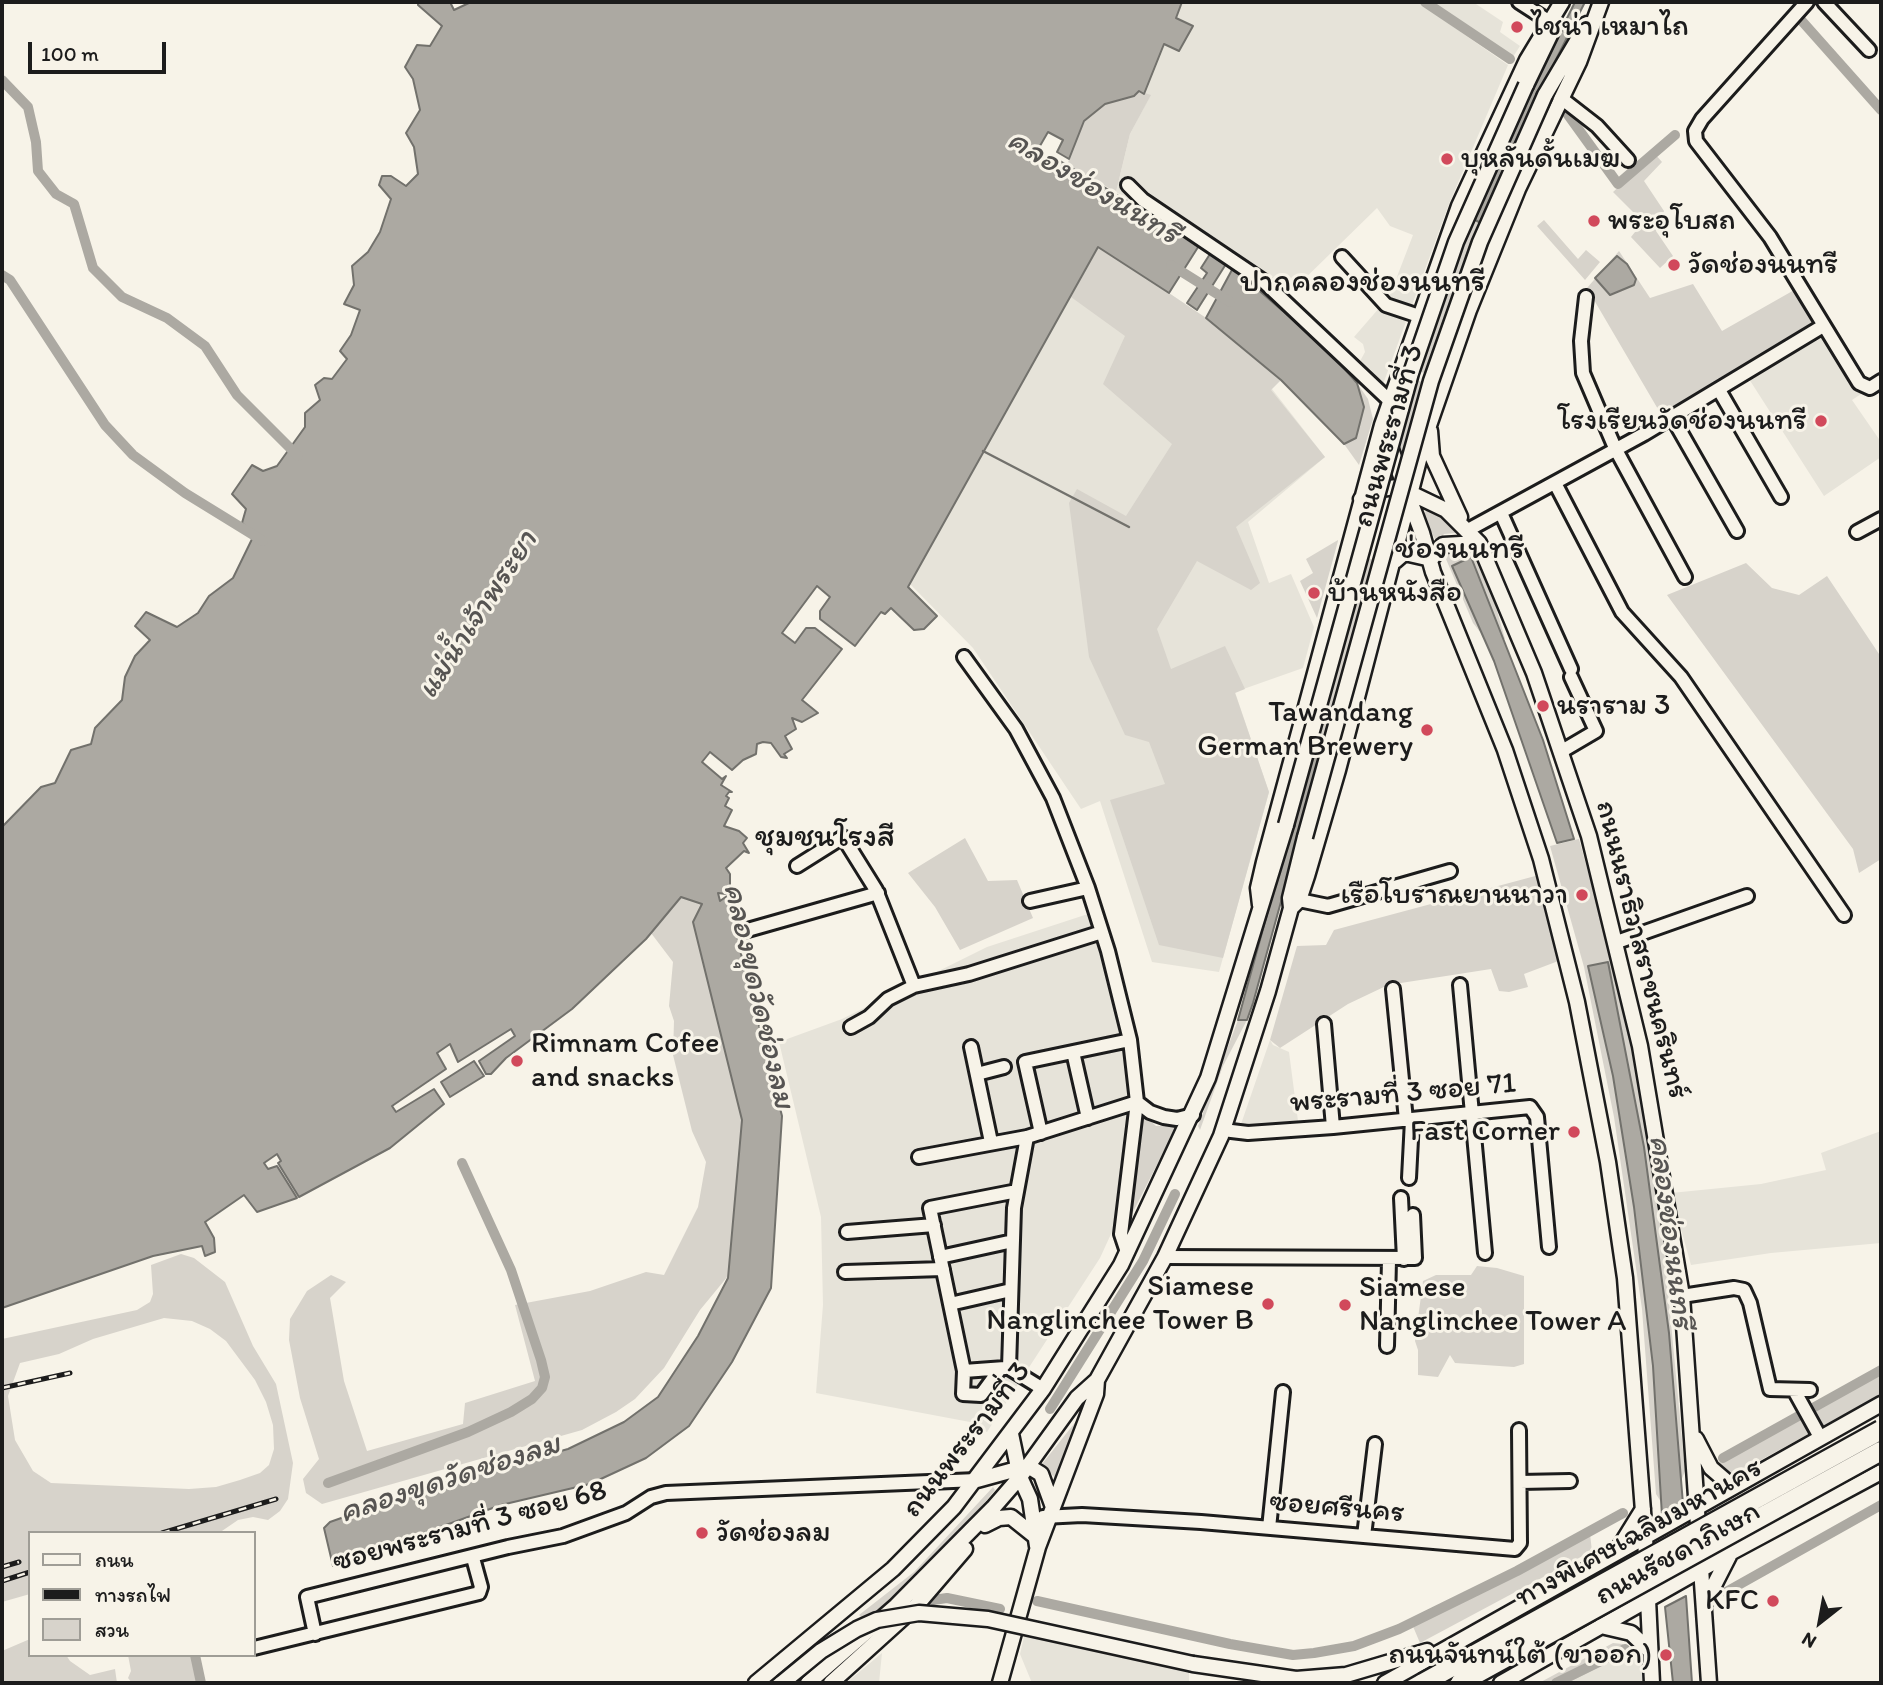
<!DOCTYPE html>
<meta charset="utf-8">
<style>
body{margin:0}
#map{position:relative;width:1883px;height:1685px;overflow:hidden;background:#f7f3e8;font-family:Itim,"Playpen Sans Thai",sans-serif}
canvas{display:block}
.frame{position:absolute;inset:0;border:4px solid #1c1c1c;pointer-events:none}
.legend{position:absolute;left:28px;top:1531px;width:228px;height:126px;box-sizing:border-box;background:#f7f3e8;border:2px solid #9f9d96;margin:0;padding:9px 12px;list-style:none;font-size:21px;color:#1c1c1c}
.legend li{display:flex;align-items:center;gap:14px;height:35px}
.legend b{width:35px;border:2px solid #9f9d96}
.north{position:absolute;left:1785px;top:1587px;width:70px;height:70px;-webkit-text-stroke:5px #f7f3e8;paint-order:stroke;rotate:211deg;font-size:19px;font-weight:700;line-height:28px;text-align:center;color:#1c1c1c}
.north::after{content:'';display:block;margin:auto;width:24px;height:32px;background:#1c1c1c;clip-path:polygon(50% 0,100% 100%,50% 72%,0 100%)}
.scale{position:absolute;left:28px;top:42px;width:138px;height:32px;box-sizing:border-box;border:4px solid #1c1c1c;border-top:0;padding-left:9px;font-size:21px;line-height:24px;white-space:nowrap;color:#1c1c1c;-webkit-text-stroke:5px #f7f3e8;paint-order:stroke}
</style>
<div id="map">
<canvas width="1883" height="1685"></canvas>
<div class="frame"></div>
<ul class="legend">
<li><b style="height:9px;background:#f7f3e8"></b>ถนน</li>
<li><b style="height:9px;background:#1c1c1c"></b>ทางรถไฟ</li>
<li><b style="height:19px;background:#d7d3cb"></b>สวน</li>
</ul>
<div class="north">N</div>
<div class="scale">100 m</div>
</div>
<script>
const c = document.querySelector('canvas').getContext('2d');
c.lineJoin = 'round';
function paint(path, color) {
  c.fillStyle = color;
  c.fill(path, 'evenodd');
}
function poly(rows) {
  const path = new Path2D();
  for (const r of rows) {
    path.moveTo(r[0], r[1]);
    for (let i = 2; i < r.length; i += 2) path.lineTo(r[i], r[i + 1]);
  }
  return path;
}
function strokePath(path, color, width, dash) {
  c.strokeStyle = color;
  c.lineWidth = width;
  c.lineCap = dash ? 'butt' : 'round';
  c.setLineDash(dash || []);
  c.stroke(path);
}
function drawText(font, color, halo, rows, align = 'center') {
  c.font = font + ' Itim,"Playpen Sans Thai",sans-serif';
  c.lineWidth = 6;
  c.setLineDash([]);
  c.textBaseline = 'middle';
  c.strokeStyle = halo;
  c.fillStyle = color;
  for (const [text, x, y, turn = 0] of rows) {
    c.save();
    c.translate(x, y);
    c.rotate((+turn || 0) * Math.PI / 180);
    c.textAlign = isNaN(turn) ? turn : align;
    if (halo) c.strokeText(text, 0, 0);
    c.fillText(text, 0, 0);
    c.restore();
  }
}
paint(poly([
 [1182,2,1418,2,1508,65,1449,204,1382,387,1359,363,1365,352,1363,344,1354,337,1380,307,1385,308,1413,235,1390,226,1377,208,1289,294,1265,295,1200,244,1116,192,1130,134,1150,96,1144,94,1164,43,1179,51,1192,27,1175,18],
 [1429,2,1473,2,1503,22,1500,32,1520,46,1513,57],
 [1099,246,1206,318,1272,389,1325,457,1248,522,1269,583,1291,574,1314,627,1303,668,1235,692,1269,792,1219,972,1152,962,1100,801,1081,809,973,648,909,583],
 [1822,334,1861,394,1852,400,1881,442,1881,457,1824,496,1749,379],
 [1091,913,1123,1029,1131,1088,1116,1223,1100,1258,987,1432,970,1422,816,1393,823,1305,821,1217,779,1042,842,1019,987,947],
 [1270,1040,1273,1045,1289,1052,1298,1121,1240,1127],
 [1881,1131,1881,1243,1771,1253,1691,1265,1671,1193,1761,1184,1826,1170,1821,1153],
 [1025,1633,1189,1667,1189,1683,1032,1683,1020,1654],
 [882,1653,879,1683,846,1683],
 [1615,1660,1643,1660,1645,1683,1568,1683]
]), '#e6e3d9');
paint(poly([
 [1139,91,1151,95,1130,134,1116,192,1067,165,1084,121,1105,104,1134,96],
 [1655,154,1662,162,1644,181,1664,211,1656,231,1673,256,1660,268,1631,237,1643,222,1613,192],
 [1473,219,1481,223,1429,375,1419,371,1439,286],
 [1544,220,1578,259,1586,250,1600,262,1585,280,1537,226],
 [1099,246,1206,318,1281,380,1271,390,1325,457,1236,527,1260,583,1251,590,1197,561,1157,629,1171,669,1225,646,1245,689,1235,693,1269,792,1223,958,1159,945,1110,800,1165,784,1149,742,1125,735,1089,657,1069,503,1077,489,1126,516,1172,444,1103,384,1125,336,1071,297],
 [1619,251,1650,298,1693,284,1722,331,1796,289,1815,321,1662,416,1587,288],
 [1415,380,1434,385,1406,460,1393,431],
 [1357,383,1368,399,1373,419,1359,465,1344,444,1356,437,1364,407],
 [1427,509,1441,514,1457,533,1444,534,1437,543,1423,516],
 [1338,540,1338,541,1317,618,1300,581,1313,573,1306,559],
 [1457,546,1471,551,1494,600,1505,639,1484,637,1473,623,1446,559,1447,552],
 [1358,556,1374,560,1378,567,1329,739,1316,736],
 [1746,563,1772,588,1799,595,1827,576,1881,657,1881,859,1859,873,1853,849,1667,595],
 [965,838,988,881,1017,880,1033,918,960,950,935,907,908,873],
 [1579,839,1620,988,1660,1207,1685,1471,1681,1481,1669,1333,1644,1147,1608,962,1588,966,1613,1076,1634,1207,1653,1366,1661,1502,1656,1494,1642,1309,1614,1117,1584,967,1550,846],
 [1539,875,1561,960,1524,974,1528,987,1509,992,1499,991,1491,969,1388,985,1348,1004,1280,1048,1270,1040,1297,946,1326,945,1334,930],
 [681,897,702,904,693,922,742,1120,728,1276,700,1310,664,1368,635,1399,616,1412,582,1430,322,1504,306,1493,303,1479,319,1459,300,1398,289,1340,290,1319,307,1291,331,1275,346,1282,330,1298,344,1381,367,1451,463,1424,465,1403,535,1381,515,1305,590,1291,646,1272,664,1275,698,1207,706,1162,692,1131,673,1055,674,1021,669,1006,673,962,651,933],
 [1238,1020,1247,1020,1223,1066,1200,1130,1198,1126],
 [1144,1115,1156,1126,1177,1125,1129,1220,1140,1121],
 [181,1254,194,1258,225,1282,253,1346,276,1384,293,1463,288,1499,280,1511,268,1520,253,1517,238,1520,219,1533,30,1533,30,1594,2,1602,2,1339,137,1310,150,1302,153,1294,151,1265],
 [164,1318,192,1321,210,1329,226,1341,255,1380,266,1402,273,1425,274,1449,269,1465,260,1473,240,1480,216,1487,189,1489,51,1483,33,1471,15,1440,8,1396,20,1363,59,1354,93,1339],
 [1477,1266,1497,1268,1524,1276,1524,1364,1514,1367,1455,1363,1450,1355,1438,1377,1418,1375,1418,1350,1415,1341,1423,1281,1436,1275,1471,1275],
 [1881,1373,1881,1394,1732,1476,1724,1475,1717,1464,1813,1407],
 [1077,1420,1058,1481,1042,1464],
 [993,1487,995,1490,966,1525,920,1574,870,1621,867,1623,859,1615,914,1572],
 [1590,1534,1592,1551,1420,1643,1412,1624],
 [30,1639,30,1655,66,1655,70,1661,90,1675,115,1669,117,1683,2,1683,2,1651],
 [1613,1643,1623,1644,1638,1660,1615,1660,1568,1683,1539,1683],
 [128,1655,192,1655,199,1683,132,1683,128,1678,131,1671]
]), '#d7d3cb');
const water = poly([
 [418,2,450,2,454,10,471,2,1182,2,1176,18,1193,26,1179,51,1164,44,1144,94,1139,91,1134,96,1105,104,1084,121,1069,159,1057,152,1063,140,1048,132,1033,158,1049,168,1055,158,1200,244,1169,293,1098,247,908,587,937,616,924,629,914,630,891,608,885,614,881,612,855,646,820,619,820,611,830,597,817,586,782,633,795,643,806,628,815,628,842,649,802,700,818,713,802,722,792,718,796,729,785,736,792,749,784,754,787,758,781,757,771,743,763,742,757,744,756,754,743,760,732,770,710,752,702,762,722,779,726,776,721,785,732,792,729,792,726,796,729,798,725,806,732,810,724,826,739,831,747,838,743,843,749,853,744,851,726,868,730,874,730,885,726,894,718,893,720,901,727,896,730,908,738,906,745,933,737,934,739,946,782,1116,771,1288,732,1362,689,1426,646,1458,590,1484,501,1505,333,1566,324,1528,330,1522,426,1488,568,1449,624,1422,658,1397,698,1336,728,1278,742,1120,693,922,702,904,681,897,646,939,572,1009,506,1058,491,1074,486,1074,479,1061,515,1036,511,1029,458,1062,450,1044,437,1053,446,1069,392,1106,396,1112,434,1089,444,1104,390,1148,299,1197,278,1163,281,1161,277,1154,264,1163,268,1169,277,1166,297,1198,257,1212,244,1195,205,1222,214,1238,215,1252,205,1256,202,1246,153,1256,2,1308,2,827,41,787,55,783,71,750,91,744,95,728,122,700,125,677,135,656,150,640,135,626,146,612,177,627,198,613,209,596,233,578,254,535,242,523,246,509,232,494,252,465,263,471,277,466,305,427,305,413,320,400,315,385,324,378,332,379,347,359,340,351,351,335,360,310,344,304,354,285,352,266,368,252,380,232,391,199,379,185,382,176,391,176,406,186,418,174,414,147,406,133,420,110,413,79,405,67,417,45,430,46,442,26,418,5,418,2],
 [1575,2,1585,2,1536,99,1481,223,1473,219,1493,168,1575,2],
 [1210,254,1226,264,1197,310,1187,303,1207,273,1201,268,1210,254],
 [1617,256,1627,264,1636,279,1634,285,1610,295,1595,278,1617,256],
 [1233,268,1328,350,1357,383,1364,407,1356,438,1344,444,1281,380,1206,318,1233,268],
 [1471,557,1543,740,1574,839,1557,843,1494,661,1452,566,1471,557],
 [1316,736,1326,739,1253,1003,1247,1020,1238,1020,1316,736],
 [1608,962,1644,1147,1669,1333,1683,1504,1662,1516,1653,1366,1634,1207,1613,1076,1588,966,1608,962],
 [474,1061,484,1076,450,1097,441,1082,474,1061],
 [1686,1596,1692,1683,1673,1683,1665,1607,1686,1596]
]);
paint(water, '#aca9a2');
strokePath(water, '#72716c', 2);
strokePath(poly([
 [983,451,1129,527]
]), '#72716c', 2.5);
strokePath(poly([
 [1425,2,1510,59],
 [1801,20,1881,110],
 [2,80,28,107,36,142,38,171,56,194,74,204,93,268,122,297,167,318,205,346,237,395,298,456],
 [1566,112,1618,184,1675,135],
 [1171,265,1230,302],
 [2,275,10,280,105,425,133,455,185,493,263,541],
 [1050,1409,1143,1261,1175,1194],
 [1723,1458,1881,1370],
 [328,1483,468,1432,511,1412,532,1399,542,1388,545,1377,541,1360,511,1270,462,1163],
 [1726,1592,1881,1505],
 [933,1600,947,1598,1000,1609],
 [1037,1601,1230,1644,1293,1655,1314,1653,1354,1646,1399,1629,1517,1571,1623,1513],
 [195,1655,201,1683],
 [1556,1683,1625,1649]
]), '#aca9a2', 10);
const minor = poly([
 [1519,2,1550,22],
 [1807,2,1702,119,1695,131,1696,141,1770,237,1859,383,1870,388,1881,381],
 [1824,2,1869,50],
 [1561,98,1597,126,1628,160],
 [1128,185,1143,200,1263,281,1391,402],
 [1342,257,1386,305,1419,316],
 [1586,297,1581,341,1583,373,1615,448,1685,577],
 [1719,390,1781,497],
 [1672,417,1737,531],
 [1555,483,1622,612,1681,677,1844,915],
 [1501,513,1571,669],
 [1468,530,1644,434,1823,326],
 [1857,532,1881,519],
 [964,657,1016,729,1053,798,1088,888,1108,951,1130,1040,1137,1102,1121,1234,1127,1252],
 [1562,751,1596,731,1571,677],
 [797,866,843,837,876,890,914,986,969,974,1102,932],
 [1299,900,1328,906,1450,871],
 [1030,901,1088,888],
 [744,931,878,893],
 [1617,942,1747,896],
 [1460,985,1485,1253],
 [1393,989,1406,1120],
 [1324,1024,1333,1127],
 [851,1027,869,1017,888,999,914,986],
 [971,1047,991,1142],
 [1073,1052,1088,1118],
 [977,1074,1004,1067],
 [1137,1102,1150,1112,1164,1117,1177,1119,1193,1115],
 [1223,1130,1248,1133,1333,1127,1530,1107,1537,1117,1549,1247],
 [1041,1133,1025,1062,1130,1040],
 [919,1157,1027,1137,1137,1102],
 [1409,1178,1412,1120],
 [1401,1198,1404,1259],
 [847,1232,934,1225],
 [940,1257,1013,1241],
 [1165,1257,1415,1258,1413,1215],
 [845,1272,943,1269],
 [1682,1296,1734,1288,1744,1290,1750,1303,1770,1389,1810,1390],
 [950,1304,1011,1290],
 [1387,1346,1389,1260],
 [1009,1368,1014,1208,1027,1137],
 [1009,1368,1043,1389],
 [1000,1369,981,1395,963,1394,964,1371,930,1208,1017,1191],
 [964,1371,1005,1368],
 [1794,1390,1820,1437],
 [1520,1482,1570,1481],
 [1043,1517,1082,1515,1201,1522,1515,1549,1520,1543,1519,1430],
 [1269,1528,1283,1392],
 [1364,1536,1375,1444],
 [315,1634,307,1597,508,1547,563,1536,626,1513,651,1497,666,1493,977,1480],
 [254,1648,479,1593,481,1587,473,1558]
]);
const major = poly([
 [1526,85,1554,27],
 [1545,95,1587,24],
 [1382,425,1422,533,1433,572,1505,750,1541,859,1577,1002,1608,1162,1625,1278,1645,1537,1652,1683],
 [1430,431,1432,456,1460,517],
 [1361,499,1379,489,1398,487,1446,510,1479,543,1534,673,1589,836,1640,1046,1682,1296,1709,1683],
 [1431,559,1443,545,1479,543],
 [1395,561,1403,554,1409,554,1431,559],
 [1260,905,1258,888,1264,862,1382,425,1459,206,1527,60,1562,2],
 [1291,908,1299,900,1307,876,1338,770,1425,437,1469,310,1518,189,1579,62,1601,2],
 [1011,1434,1020,1477,1030,1499,1037,1546],
 [1696,1439,1711,1468,1733,1487],
 [977,1480,1028,1466,1041,1474,1053,1507],
 [985,1525,999,1518,1011,1517,1036,1537],
 [1617,1551,1643,1509],
 [1705,1603,1729,1556],
 [1601,1626,1631,1633,1650,1651],
 [1193,1664,1296,1679,1346,1675,1427,1651],
 [756,1683,893,1569,954,1507,1043,1389,1121,1265,1208,1078,1286,825],
 [808,1683,896,1606,993,1508,1020,1477,1077,1398,1097,1380,1165,1257,1221,1136,1268,991,1291,908,1290,898,1305,837],
 [831,1683,916,1606,965,1549],
 [1000,1683,1038,1547,1096,1394,1097,1380],
 [1385,1683,1881,1404],
 [1501,1683,1732,1552,1881,1472]
]);
strokePath(minor, '#1c1c1c', 18);
strokePath(major, '#1c1c1c', 19);
strokePath(minor, '#f7f3e8', 12);
strokePath(major, '#f7f3e8', 14);
const rail = poly([
 [2,1388,70,1373],
 [162,1533,276,1499],
 [2,1567,19,1562],
 [2,1581,30,1572]
]);
strokePath(rail, '#1c1c1c', 5);
strokePath(rail, '#f7f3e8', 2.5, [8]);
const majorBridge = poly([
 [1286,825,1411,373,1456,242,1526,85],
 [1305,837,1431,381,1480,242,1545,95],
 [782,1683,821,1651,857,1629,877,1620,919,1613,988,1619,1193,1664]
]);
const highwayBridge = poly([
 [1423,1683,1881,1430],
 [1460,1683,1881,1451]
]);
strokePath(majorBridge, '#1c1c1c', 19, []);
strokePath(highwayBridge, '#1c1c1c', 23, []);
strokePath(majorBridge, '#f7f3e8', 14);
strokePath(highwayBridge, '#f7f3e8', 18);
for (const [x, y, r, color] of [
 [1517,27,7,"#d1495b"],
 [1447,159,7,"#d1495b"],
 [1594,221,7,"#d1495b"],
 [1674,265,7,"#d1495b"],
 [1821,421,7,"#d1495b"],
 [1314,593,7,"#d1495b"],
 [1543,706,7,"#d1495b"],
 [1427,730,7,"#d1495b"],
 [1582,895,7,"#d1495b"],
 [517,1061,7,"#d1495b"],
 [1574,1132,7,"#d1495b"],
 [1268,1304,7,"#d1495b"],
 [1345,1305,7,"#d1495b"],
 [702,1533,7,"#d1495b"],
 [1773,1601,7,"#d1495b"],
 [1666,1655,7,"#d1495b"]
]) {
  const dot = new Path2D();
  dot.arc(x, y, r, 0, 2 * Math.PI);
  c.fillStyle = color;
  c.fill(dot);
  strokePath(dot, '#f7f3e8', 2.5);
}
drawText('30px', '#1c1c1c', '#f7f3e8', [
 ["ไชน่า เหมาไถ",1531,27],
 ["บุหลันดั้นเมฆ",1461,159],
 ["พระอุโบสถ",1608,221],
 ["วัดช่องนนทรี",1688,265],
 ["โรงเรียนวัดช่องนนทรี",1807,421,"right"],
 ["บ้านหนังสือ",1328,593],
 ["นราราม 3",1557,706],
 ["Tawandang",1413,713,"right"],
 ["German Brewery",1413,747,"right"],
 ["เรือโบราณยานนาวา",1568,895,"right"],
 ["Rimnam Cofee",531,1044],
 ["and snacks",531,1078],
 ["Fast Corner",1560,1132,"right"],
 ["Siamese",1254,1287,"right"],
 ["Nanglinchee Tower B",1254,1321,"right"],
 ["Siamese",1359,1288],
 ["Nanglinchee Tower A",1359,1322],
 ["วัดช่องลม",716,1533],
 ["KFC",1759,1601,"right"],
 ["ถนนจันทน์ใต้ (ขาออก)",1652,1655,"right"]
], 'left');
drawText('30px', '#1c1c1c', '#f7f3e8', [
 ["ถนนพระรามที่ 3",1389,436,-74],
 ["ถนนนราธิวาสราชนครินทร์",1641,950,76],
 ["พระรามที่ 3 ซอย 71",1403,1094,-5],
 ["ถนนพระรามที่ 3",967,1440,-52],
 ["ซอยศรีนคร",1337,1508,5],
 ["ซอยพระรามที่ 3 ซอย 68",470,1527,-15],
 ["ทางพิเศษเฉลิมมหานคร",1639,1533,-29],
 ["ถนนรัชดาภิเษก",1678,1554,-29]
]);
drawText('italic 32px', '#565452', '#f7f3e8', [
 ["คลองช่องนนทรี",1093,188,31],
 ["แม่น้ำเจ้าพระยา",478,615,-57],
 ["คลองขุดวัดช่องลม",758,996,77],
 ["คลองช่องนนทรี",1670,1232,83],
 ["คลองขุดวัดช่องลม",450,1479,-18]
]);
drawText('32px', '#1c1c1c', '#f7f3e8', [
 ["ปากคลองช่องนนทรี",1363,283],
 ["ชุมชนโรงสี",825,838]
]);
drawText('33px', '#1c1c1c', '#f7f3e8', [
 ["ช่องนนทรี",1460,550]
]);
</script>
